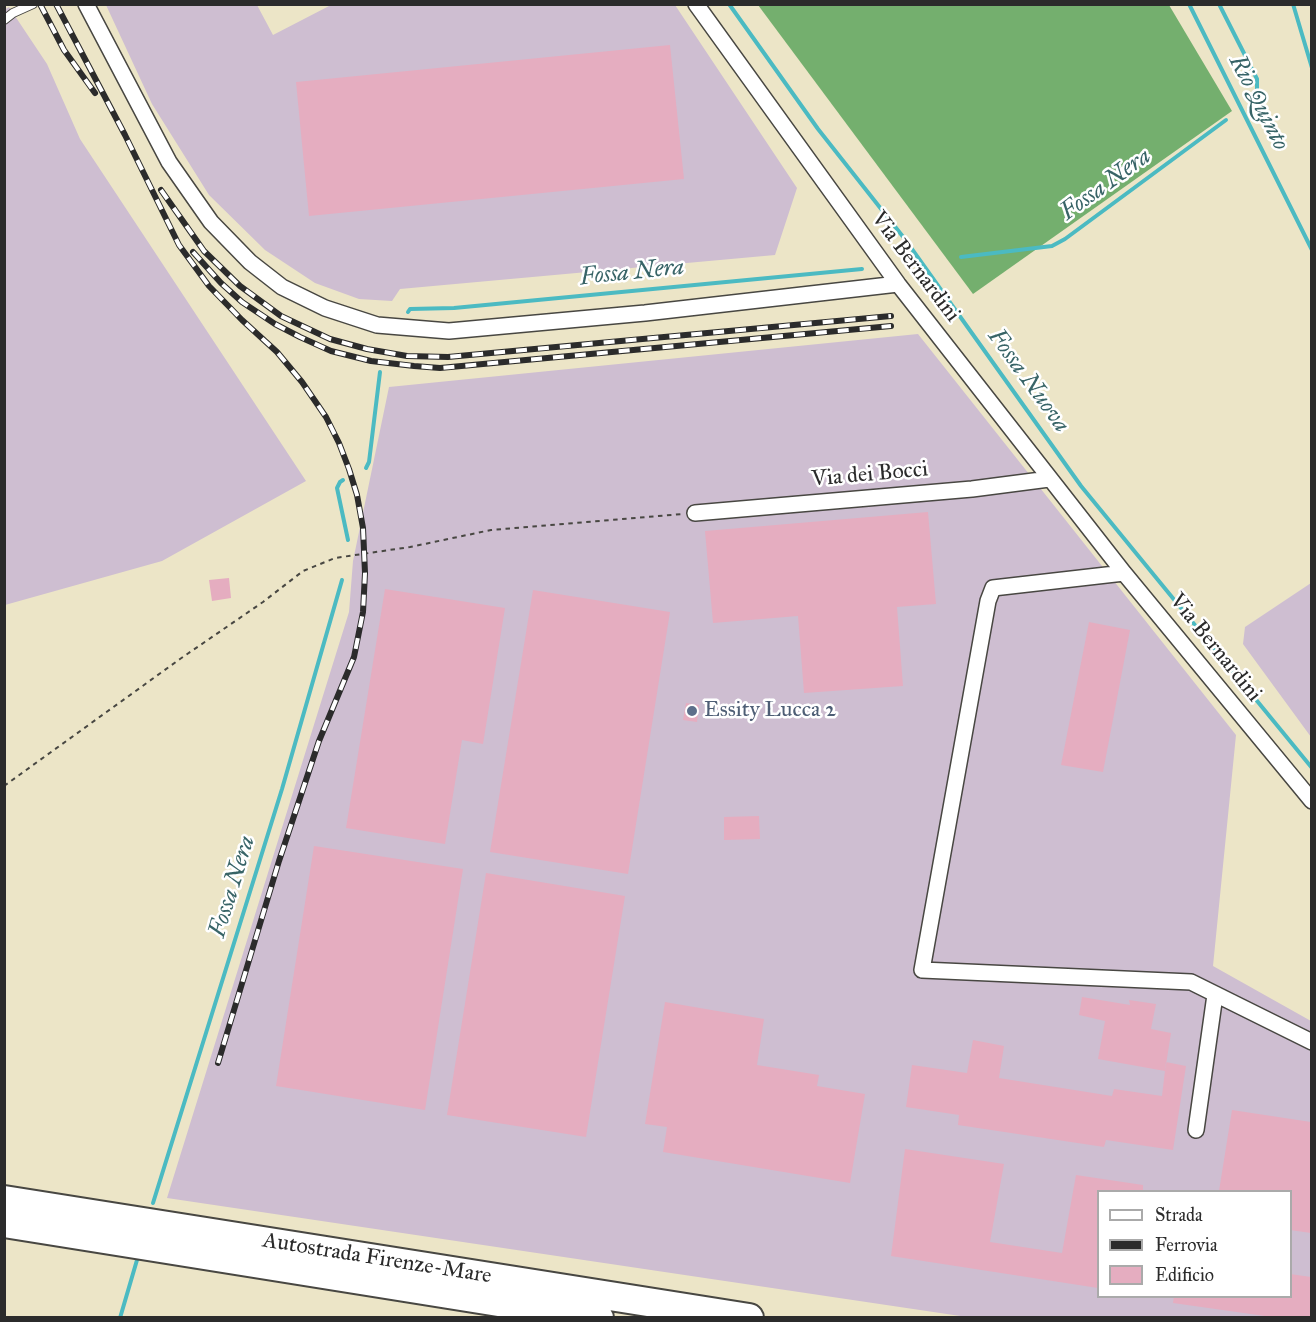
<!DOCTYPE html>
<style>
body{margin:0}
#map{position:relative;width:1316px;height:1322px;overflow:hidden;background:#ece5c7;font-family:"IM FELL Great Primer",serif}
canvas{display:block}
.frame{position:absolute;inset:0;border:6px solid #2b2b2b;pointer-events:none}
.legend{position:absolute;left:1097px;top:1190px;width:195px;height:108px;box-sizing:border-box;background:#fff;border:2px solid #aaa;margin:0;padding:8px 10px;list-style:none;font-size:18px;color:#2b2b2b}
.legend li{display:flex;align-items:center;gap:12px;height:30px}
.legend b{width:30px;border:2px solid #aaa}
</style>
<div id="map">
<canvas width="1316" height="1322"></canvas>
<div class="frame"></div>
<ul class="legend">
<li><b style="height:8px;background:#fff"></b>Strada</li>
<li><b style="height:8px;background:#2b2b2b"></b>Ferrovia</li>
<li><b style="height:16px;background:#e5adc0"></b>Edificio</li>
</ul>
</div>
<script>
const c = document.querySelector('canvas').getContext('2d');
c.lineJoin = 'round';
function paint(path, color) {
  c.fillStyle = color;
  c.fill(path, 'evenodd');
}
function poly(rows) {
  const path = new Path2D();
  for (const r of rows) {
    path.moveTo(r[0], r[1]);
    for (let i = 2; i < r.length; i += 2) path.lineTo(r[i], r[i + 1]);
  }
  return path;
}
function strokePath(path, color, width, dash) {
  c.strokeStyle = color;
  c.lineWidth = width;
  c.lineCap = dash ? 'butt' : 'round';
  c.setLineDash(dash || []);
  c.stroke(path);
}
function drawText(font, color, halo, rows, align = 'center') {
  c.font = font + ' "IM FELL Great Primer",serif';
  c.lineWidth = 5;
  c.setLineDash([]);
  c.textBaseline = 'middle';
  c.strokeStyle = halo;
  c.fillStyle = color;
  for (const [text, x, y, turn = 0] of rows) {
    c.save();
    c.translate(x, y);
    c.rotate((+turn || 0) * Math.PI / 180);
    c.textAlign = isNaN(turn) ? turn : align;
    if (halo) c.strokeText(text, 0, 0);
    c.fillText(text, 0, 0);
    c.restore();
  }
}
paint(poly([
 [106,5,257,5,273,35,331,5,675,5,797,188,775,255,400,289,392,301,359,299,315,283,265,250,209,195,152,104],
 [9,7,47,64,80,139,306,481,162,561,5,605,4,10],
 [918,334,1236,735,1213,966,1311,1021,1311,1317,967,1317,167,1198,349,612,353,561,389,387],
 [1098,1192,1290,1192,1290,1296,1098,1296],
 [1311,583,1311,737,1243,644,1245,627]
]), '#cebed1');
paint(poly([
 [758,5,1169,5,1232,111,973,294]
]), '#74af6e');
strokePath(poly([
 [729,4,818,129,904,238,1081,486,1312,768],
 [1189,4,1312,250],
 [1219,4,1257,79,1257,90,1254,99],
 [1293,4,1312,68],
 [961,257,1052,246,1065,239,1226,120],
 [408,312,410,309,454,308,862,269],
 [366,468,369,462,380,372],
 [343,480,340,482,337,488,348,540],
 [153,1203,282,789,342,580],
 [120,1318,137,1260]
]), '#4bbac2', 4);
paint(poly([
 [670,45,684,179,309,216,296,82],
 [928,512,936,604,897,607,903,686,804,693,798,616,713,623,705,531],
 [229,578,231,598,212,601,209,580],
 [385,589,505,608,483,744,462,740,445,844,346,828],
 [533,590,670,612,628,874,490,852],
 [1089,622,1130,630,1103,772,1061,765],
 [686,703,699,705,697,722,683,720],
 [759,816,760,839,724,840,724,817],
 [314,846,463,869,425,1110,276,1086],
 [486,873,625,896,586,1137,447,1115],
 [1082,997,1130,1005,1129,1000,1156,1004,1151,1029,1171,1033,1165,1071,1098,1059,1105,1021,1079,1015],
 [665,1002,764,1019,757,1065,819,1075,817,1086,865,1094,850,1183,663,1152,667,1127,645,1124],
 [973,1040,1004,1046,999,1078,1112,1096,1114,1089,1162,1096,1166,1062,1186,1066,1173,1150,1106,1140,1104,1147,958,1125,959,1115,906,1107,912,1065,967,1073],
 [1232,1110,1311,1122,1311,1233,1290,1230,1290,1191,1219,1191],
 [905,1149,1004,1164,990,1242,1062,1253,1076,1175,1143,1185,1143,1191,1098,1191,1098,1288,891,1256],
 [1290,1274,1311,1277,1311,1317,1272,1317,1173,1303,1174,1296,1290,1296]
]), '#e5adc0');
const service = poly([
 [4,20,13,13,33,4]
]);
const minor = poly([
 [86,4,169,162,211,222,250,262,282,287,325,308,377,325,449,331,645,313,898,284],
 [696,4,898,284,1124,573,1312,801],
 [695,513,972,489,1049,479],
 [1124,573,993,588,988,601,922,970,1191,982,1312,1042],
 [1196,1130,1215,995]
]);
const motorway = poly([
 [4,1200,749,1318],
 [4,1223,599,1318]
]);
strokePath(service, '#484742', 10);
strokePath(minor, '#484742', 18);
strokePath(motorway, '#484742', 32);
strokePath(poly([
 [4,786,180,659,263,602,303,571,335,558,410,547,491,530,682,514]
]), '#484742', 2, [4.5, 4.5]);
strokePath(service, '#fff', 8);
strokePath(minor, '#fff', 15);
strokePath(motorway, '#fff', 28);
const rail = poly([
 [40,4,64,50,95,93],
 [56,4,125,135,179,245,209,286,242,320,277,352,302,382,326,417,339,443,349,469,357,495,363,528,365,573,363,612,354,657,319,741,279,861,218,1063],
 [161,190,204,251,240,286,281,316,330,339,367,349,407,356,448,357,891,316],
 [193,252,221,283,242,302,275,324,300,337,331,351,371,361,414,366,440,368,891,326]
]);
strokePath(rail, '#2b2b2b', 6);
strokePath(rail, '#fff', 4, [11]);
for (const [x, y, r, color] of [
 [692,711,6,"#5c6f8a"]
]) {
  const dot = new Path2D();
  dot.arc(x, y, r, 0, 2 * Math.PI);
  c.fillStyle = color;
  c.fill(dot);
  strokePath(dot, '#fff', 2);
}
drawText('22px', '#2b2b2b', '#fff', [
 ["Via Bernardini",915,267,53],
 ["Via dei Bocci",870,475,-5],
 ["Via Bernardini",1215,648,51],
 ["Autostrada Firenze-Mare",377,1259,9]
]);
drawText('22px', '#4e5e75', '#fff', [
 ["Essity Lucca 2",704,711]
], 'left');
drawText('italic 24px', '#386467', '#fff', [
 ["Rio Quinto",1258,103,63],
 ["Fossa Nera",1106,185,-36],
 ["Fossa Nera",632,273,-6],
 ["Fossa Nuova",1028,381,54],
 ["Fossa Nera",233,887,-73]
]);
</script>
